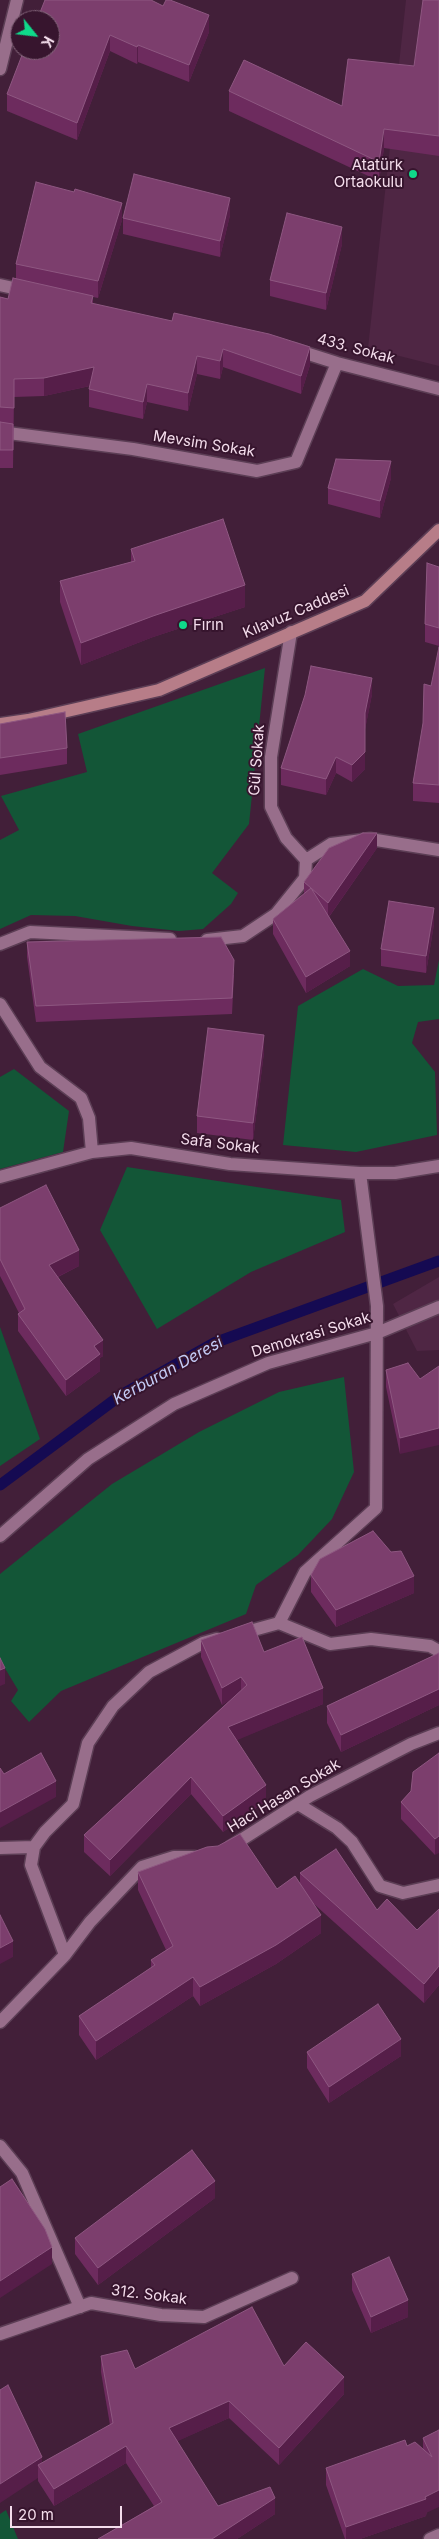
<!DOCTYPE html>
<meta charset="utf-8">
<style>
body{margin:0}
#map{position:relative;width:439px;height:2539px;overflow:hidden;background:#421f39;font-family:Inter,sans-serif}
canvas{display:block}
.north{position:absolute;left:10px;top:10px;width:50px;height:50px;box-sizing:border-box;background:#37152e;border:1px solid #83657a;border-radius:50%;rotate:119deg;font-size:14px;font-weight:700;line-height:20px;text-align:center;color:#f4ddec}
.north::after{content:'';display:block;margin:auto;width:18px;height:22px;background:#0fd98a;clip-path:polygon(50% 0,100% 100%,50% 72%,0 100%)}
.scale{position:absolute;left:10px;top:2506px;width:112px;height:22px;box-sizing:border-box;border:2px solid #f4ddec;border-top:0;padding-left:6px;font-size:15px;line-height:18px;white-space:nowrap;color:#f4ddec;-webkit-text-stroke:4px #37152e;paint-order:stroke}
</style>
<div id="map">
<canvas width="439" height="2539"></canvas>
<div class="north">K</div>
<div class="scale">20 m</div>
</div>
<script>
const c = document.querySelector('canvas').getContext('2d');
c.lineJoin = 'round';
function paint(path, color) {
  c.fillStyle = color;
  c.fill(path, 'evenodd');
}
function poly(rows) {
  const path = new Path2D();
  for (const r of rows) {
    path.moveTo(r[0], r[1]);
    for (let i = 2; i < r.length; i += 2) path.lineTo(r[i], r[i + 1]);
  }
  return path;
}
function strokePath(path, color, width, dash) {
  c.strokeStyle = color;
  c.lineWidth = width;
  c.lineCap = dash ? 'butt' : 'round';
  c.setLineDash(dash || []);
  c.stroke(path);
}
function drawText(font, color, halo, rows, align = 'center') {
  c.font = font + ' Inter,sans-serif';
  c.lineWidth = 4;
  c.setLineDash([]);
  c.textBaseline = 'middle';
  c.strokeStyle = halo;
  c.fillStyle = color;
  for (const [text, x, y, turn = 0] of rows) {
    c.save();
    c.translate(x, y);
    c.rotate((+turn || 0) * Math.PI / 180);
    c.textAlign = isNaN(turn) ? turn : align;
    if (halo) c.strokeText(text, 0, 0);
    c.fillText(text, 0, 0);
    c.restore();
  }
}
paint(poly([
 [406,0,439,0,439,366,368,348],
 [439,1277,439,1350,417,1351,393,1304]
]), '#4f2644');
paint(poly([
 [265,668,249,824,212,873,238,893,231,904,203,929,179,931,132,926,75,916,31,915,0,929,0,840,19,830,1,796,87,772,78,734],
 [439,960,439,1019,418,1022,412,1043,435,1072,437,1135,356,1152,283,1145,298,1006,363,969,398,986,434,985],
 [14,1069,69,1111,63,1152,0,1169,0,1077],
 [127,1167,341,1200,345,1232,251,1272,157,1329,100,1230],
 [0,1327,40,1439,0,1466],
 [344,1377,354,1472,332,1519,298,1555,256,1585,246,1614,61,1691,29,1722,11,1701,18,1690,0,1660,0,1574,112,1484,199,1432,279,1392],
 [6,2510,18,2539,0,2539,0,2514]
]), '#135637');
strokePath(poly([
 [0,1485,121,1395,214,1343,439,1261]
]), '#150a52', 11);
const pedestrian = poly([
 [0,2146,22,2173,80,2307]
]);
const minor = poly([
 [0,69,17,0],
 [0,285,27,291],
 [293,349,337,363,439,389],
 [0,432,133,449,257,471,296,462,337,363],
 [306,860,331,844,370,839,439,850],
 [207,940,243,936,276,914,305,878,306,860,286,838,271,807,271,757,291,632],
 [0,944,30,932,170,939],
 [0,1004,40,1067,81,1098,89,1118,92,1152],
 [0,1177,92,1152,131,1148,230,1164,360,1173,395,1173,439,1166],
 [0,1536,88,1459,174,1404,268,1363,377,1333,439,1307],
 [279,1623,305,1572,376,1508,377,1306,360,1173],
 [239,1634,279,1623,330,1644,371,1639,430,1646,439,1651],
 [298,1804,337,1828,352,1842,380,1886,403,1893,439,1885],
 [230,1847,310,1796,411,1744,439,1733],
 [0,1848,34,1847],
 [65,1955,31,1865,34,1847,45,1832,73,1804,88,1743,113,1706,149,1672,203,1643,217,1639],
 [0,2022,65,1955,90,1922,142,1867,174,1857,195,1857],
 [0,2334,91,2303,161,2315,204,2317,292,2278]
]);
const tertiary = poly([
 [430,2539,439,2535]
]);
const secondary = poly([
 [0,724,28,720,159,690,365,601,439,530]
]);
strokePath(pedestrian, '#5c3e55', 15);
strokePath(minor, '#5c3e55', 15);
strokePath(tertiary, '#5c3e55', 15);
strokePath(secondary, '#5c3e55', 15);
strokePath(pedestrian, '#986e8b', 12);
strokePath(minor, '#986e8b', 12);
strokePath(tertiary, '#986e8b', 12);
strokePath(secondary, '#b77d88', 12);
paint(poly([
 [439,0,439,156,384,148,379,181,229,111,229,91,342,106,414,66],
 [50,20,209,32,189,82,138,62,137,64,110,51,77,140,7,111,7,94],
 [230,215,220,257,123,234,123,218],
 [122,220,98,298,93,297,93,304,310,365,301,394,223,367,220,379,197,374,188,411,147,402,143,419,89,407,89,389,90,386,44,396,14,397,13,468,0,468,0,297,8,299,16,279,16,264],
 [342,244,326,310,270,296,270,280],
 [391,478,380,518,328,504,328,488],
 [131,549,245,607,153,637,81,665,60,602,60,581,131,562],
 [439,567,439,646,425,642,425,624],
 [439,647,439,803,413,801,413,783],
 [372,694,365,729,365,769,352,782,336,773,326,795,281,785,281,768],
 [0,724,67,748,67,764,0,775],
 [377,848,329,917,350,966,306,993,273,934,273,919,304,894,304,882],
 [434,924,426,973,381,966,381,949],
 [27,942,234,975,232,1014,36,1022,27,957],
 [264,1052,253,1140,197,1133,197,1116],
 [0,1208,79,1266,58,1277,103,1356,100,1358,100,1371,66,1396,18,1331,18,1314,19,1313,0,1276],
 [408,1363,400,1454,386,1387,386,1370],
 [311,1575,414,1593,336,1627,311,1592],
 [201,1640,264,1652,323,1704,236,1740,266,1801,223,1832,191,1794,110,1876,84,1852,84,1835,231,1699,222,1705,201,1657],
 [439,1653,439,1705,341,1752,327,1723,327,1706],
 [439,1753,435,1855,401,1819,401,1802,411,1791],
 [138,1872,277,1889,300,1883,300,1873,417,1930,439,1909,439,1985,424,2003,314,1904,321,1933,276,1964,200,2006,193,1996,96,2060,79,2035,79,2016,151,1968,151,1960,166,1950,138,1890],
 [307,2052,401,2056,329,2103,307,2068],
 [215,2198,98,2285,75,2254,75,2238],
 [352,2274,408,2317,371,2333,352,2290],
 [101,2356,135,2369,284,2366,344,2394,279,2465,229,2418,177,2441,218,2506,275,2514,237,2539,98,2539,154,2506,126,2463,54,2506,38,2481,38,2478,0,2390,42,2463,110,2425,101,2372],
 [439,2430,426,2516,360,2539,345,2539,326,2485,326,2468,407,2446,423,2450,423,2438]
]), '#6d2b5e');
paint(poly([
 [209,15,209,32,189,82,189,65],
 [110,35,110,51,77,140,77,123],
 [138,45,138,62,137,64,137,47],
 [384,129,384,148,379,181,379,162],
 [230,198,230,215,220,257,220,241],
 [122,203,122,220,98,298,98,281],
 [342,227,342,244,326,310,326,293],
 [310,347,310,365,301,394,301,376],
 [223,349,223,367,220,379,220,361],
 [197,356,197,374,188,411,188,393],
 [94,367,94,385,44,396,44,378],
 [147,384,147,402,143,419,143,402],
 [391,461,391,478,380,518,380,501],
 [245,585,245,607,153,637,81,665,81,643,153,616],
 [372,678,372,694,365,730,365,713],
 [365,752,365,769,352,782,352,765],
 [336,757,336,773,326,795,326,779],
 [377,833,377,848,328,918,328,903],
 [434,908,434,924,426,973,426,956],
 [350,951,350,966,306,993,306,977],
 [264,1035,264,1052,253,1140,253,1123],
 [79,1250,79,1266,49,1281,49,1265],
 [103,1340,103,1356,100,1358,100,1371,66,1396,66,1380,94,1346],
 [439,1428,439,1445,400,1454,400,1438],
 [414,1576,414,1593,336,1627,336,1610],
 [5,1668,5,1684,0,1686,0,1670],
 [241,1677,241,1694,222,1705,222,1688],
 [323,1688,323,1704,228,1744,228,1727],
 [439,1689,439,1705,341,1752,341,1735],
 [191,1777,191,1794,110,1876,110,1860],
 [56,1781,56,1797,0,1828,0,1812],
 [266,1785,266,1801,223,1832,223,1816],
 [439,1836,439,1853,435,1855,435,1839],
 [321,1915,321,1933,276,1964,200,2006,200,1987],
 [13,1941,13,1957,0,1964,0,1948],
 [439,1966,439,1985,424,2003,424,1984],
 [193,1977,193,1996,96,2060,96,2041],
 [401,2039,401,2056,329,2103,329,2087],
 [215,2181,215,2198,98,2285,98,2268],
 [52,2247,52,2264,0,2298,0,2281],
 [408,2300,408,2317,371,2333,371,2317],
 [344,2377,344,2394,279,2465,279,2448],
 [229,2401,229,2418,169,2445,169,2428],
 [126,2446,126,2463,54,2506,54,2489],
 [42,2457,42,2470,38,2465,38,2478,0,2503,0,2484],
 [439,2490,439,2507,426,2513,426,2516,360,2539,346,2539,346,2527,425,2497],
 [275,2498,275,2514,237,2539,212,2539]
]), '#561e49');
const building = poly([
 [45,0,151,0,163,6,166,0,170,0,209,15,189,65,138,45,137,47,110,35,77,123,7,94,24,50,50,50,50,20,37,20,45,0],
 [423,0,439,0,439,136,384,129,379,162,229,91,244,60,342,106,348,59,414,66,423,0],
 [134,174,230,198,220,241,123,218,134,174],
 [36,182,74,192,75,189,122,203,98,281,16,264,36,182],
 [287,213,342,227,326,293,270,280,287,213],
 [13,278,93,296,91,303,172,321,174,313,269,334,310,347,301,376,223,349,220,361,197,356,188,393,147,384,143,402,89,389,94,367,44,378,14,379,14,408,0,407,0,297,8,299,13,278],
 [0,422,13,424,13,450,0,450,0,422],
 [336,459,391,461,380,501,328,488,336,459],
 [223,519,245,585,153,616,81,643,60,581,135,561,131,549,223,519],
 [427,563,439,567,439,628,425,624,427,563],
 [439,647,439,785,413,783,423,723,424,684,431,686,439,647],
 [311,666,372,678,365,713,365,752,352,765,336,757,326,779,281,768,305,695,311,666],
 [65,712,67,748,0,758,0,724,65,712],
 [363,833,377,833,328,903,311,888,350,951,306,977,273,919,311,888,304,882,329,848,363,833],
 [389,901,434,908,426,956,381,949,389,901],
 [221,937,234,960,232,998,36,1006,27,942,221,937],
 [208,1028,264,1035,253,1123,197,1116,208,1028],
 [46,1185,79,1250,49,1265,103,1340,94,1346,100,1354,66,1380,18,1314,25,1309,0,1259,0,1208,46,1185],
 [408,1363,420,1379,439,1366,439,1428,400,1438,386,1370,408,1363],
 [373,1531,391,1552,401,1551,414,1576,336,1610,311,1575,320,1559,373,1531],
 [252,1622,264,1652,302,1637,323,1688,228,1727,266,1785,223,1816,191,1777,110,1860,84,1835,247,1685,241,1677,222,1688,201,1640,252,1622],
 [439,1653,439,1689,341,1735,327,1706,439,1653],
 [0,1658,5,1668,0,1670,0,1658],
 [41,1753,56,1781,0,1812,0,1768,4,1774,41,1753],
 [439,1753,439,1836,435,1839,401,1802,411,1791,413,1772,439,1753],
 [240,1834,277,1889,295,1876,321,1915,276,1945,200,1987,193,1977,96,2041,79,2016,155,1965,151,1960,173,1946,138,1872,207,1847,218,1846,240,1834],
 [336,1849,377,1910,387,1899,417,1930,439,1909,439,1966,424,1984,300,1873,336,1849],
 [0,1915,13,1941,0,1948,0,1915],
 [378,2004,401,2039,329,2087,307,2052,378,2004],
 [192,2150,215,2181,98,2268,75,2238,192,2150],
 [12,2179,45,2229,52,2247,0,2281,0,2187,12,2179],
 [389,2257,408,2300,371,2317,352,2274,389,2257],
 [252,2307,284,2366,306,2342,344,2377,279,2448,229,2401,169,2428,218,2506,270,2487,275,2498,212,2539,98,2539,162,2502,126,2446,54,2489,38,2465,113,2423,101,2356,127,2350,135,2369,252,2307],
 [8,2385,42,2457,0,2484,0,2390,8,2385],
 [439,2430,439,2490,425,2497,426,2499,346,2527,326,2468,405,2440,407,2446,415,2442,432,2457,423,2438,439,2430]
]);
paint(building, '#7c3e6d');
strokePath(building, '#8e5781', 1);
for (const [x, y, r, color] of [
 [413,174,5,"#0fd98a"],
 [183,625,5,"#0fd98a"]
]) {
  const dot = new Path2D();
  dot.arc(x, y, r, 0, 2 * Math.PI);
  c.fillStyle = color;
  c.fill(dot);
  strokePath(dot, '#37152e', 2);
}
drawText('15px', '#f4ddec', '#37152e', [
 ["Atatürk",403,165],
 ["Ortaokulu",403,182],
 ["Fırın",193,625,"left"]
], 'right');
drawText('15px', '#f4ddec', '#37152e', [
 ["433. Sokak",356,349,15],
 ["Mevsim Sokak",204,444,9],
 ["Kılavuz Caddesi",296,612,-23],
 ["Gül Sokak",257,760,-86],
 ["Safa Sokak",220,1144,7],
 ["Demokrasi Sokak",311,1335,-17],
 ["Haci Hasan Sokak",284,1796,-31],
 ["312. Sokak",149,2295,7]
]);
drawText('italic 16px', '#c4cbf5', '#37152e', [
 ["Kerburan Deresi",168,1371,-29]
]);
</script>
